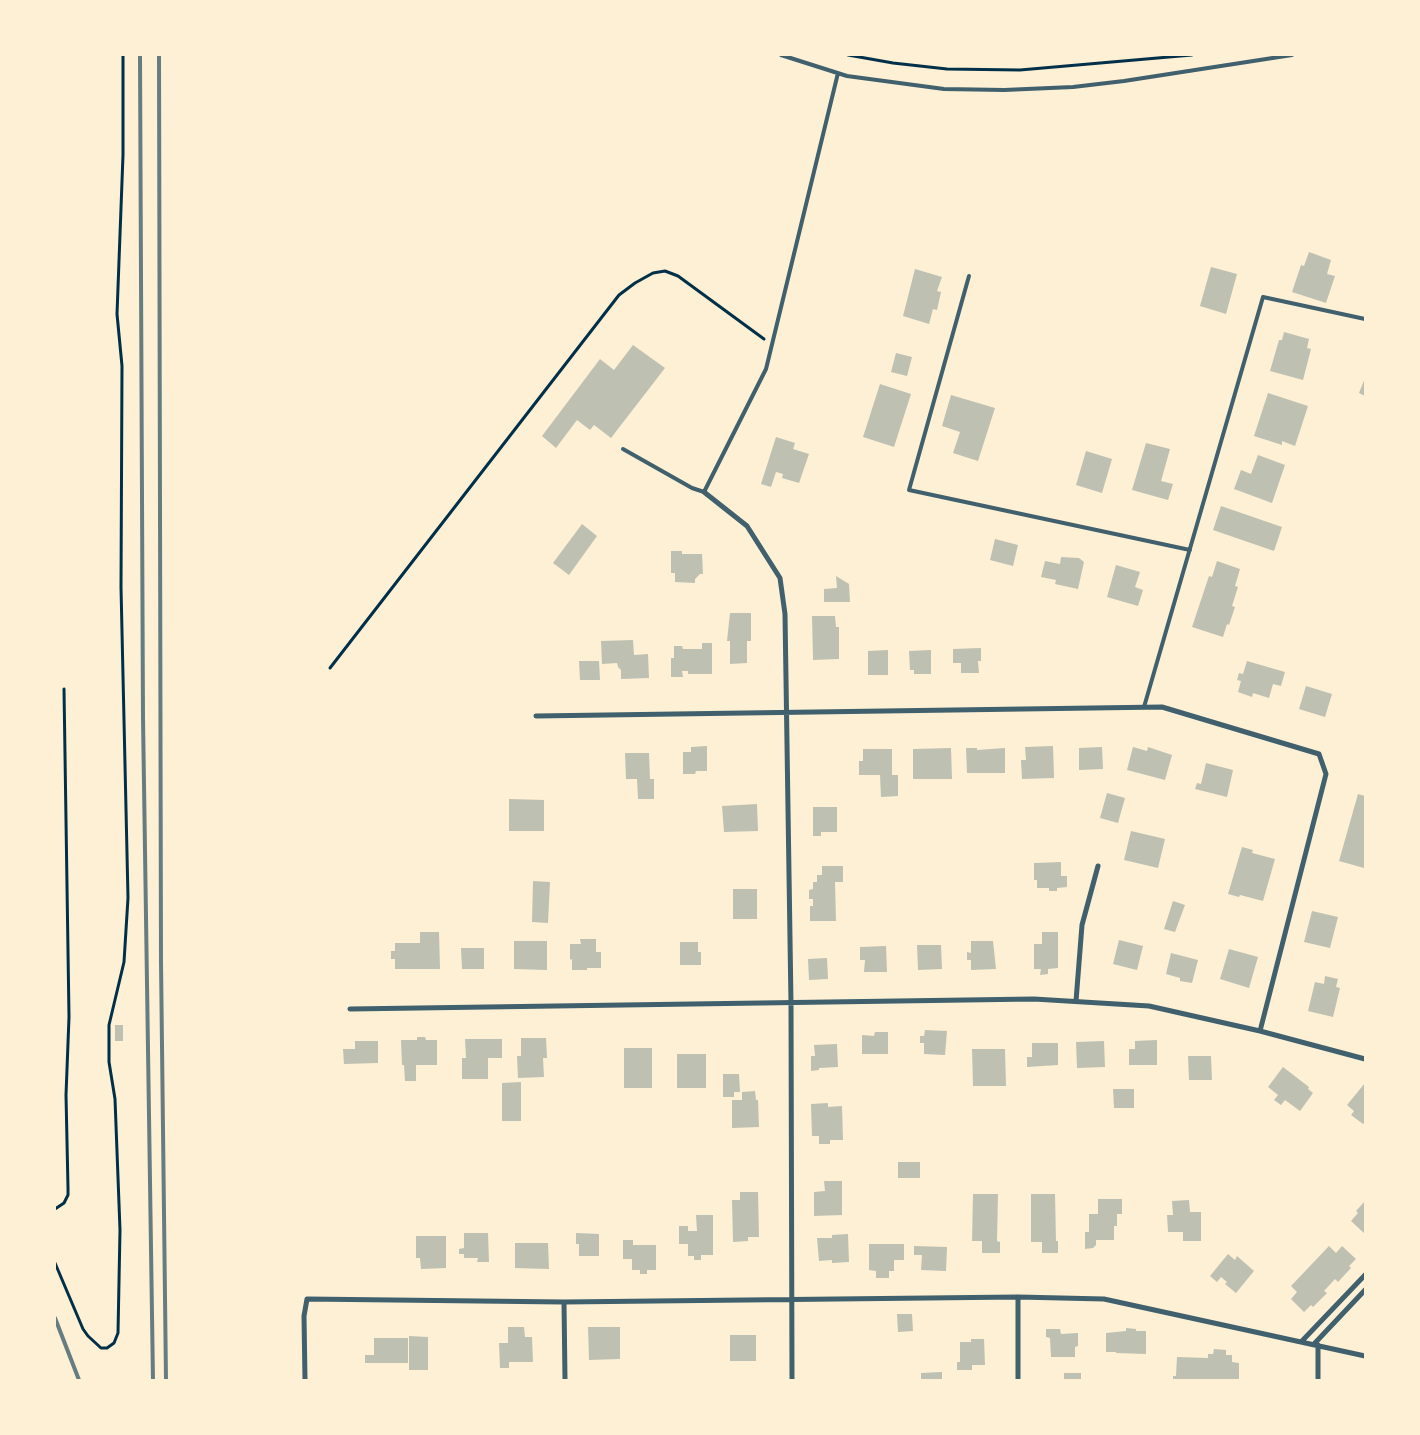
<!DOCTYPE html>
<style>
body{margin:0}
#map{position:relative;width:1420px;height:1435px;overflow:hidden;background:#fdf0d5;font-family:"Noto Serif",serif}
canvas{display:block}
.frame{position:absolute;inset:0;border:56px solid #fdf0d5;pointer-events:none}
</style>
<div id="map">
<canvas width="1420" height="1435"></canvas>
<div class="frame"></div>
</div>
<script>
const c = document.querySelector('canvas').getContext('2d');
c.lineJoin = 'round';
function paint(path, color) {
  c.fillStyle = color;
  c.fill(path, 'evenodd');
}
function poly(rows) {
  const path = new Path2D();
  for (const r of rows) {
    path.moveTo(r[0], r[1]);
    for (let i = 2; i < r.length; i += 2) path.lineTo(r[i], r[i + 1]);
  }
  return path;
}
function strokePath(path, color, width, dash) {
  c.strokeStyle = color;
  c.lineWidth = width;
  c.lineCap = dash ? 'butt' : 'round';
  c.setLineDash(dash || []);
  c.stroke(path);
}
paint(poly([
 [1309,252,1331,260,1327,274,1335,276,1326,303,1292,292,1301,265,1304,266],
 [1211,267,1237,274,1226,314,1200,306],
 [915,269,942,277,937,291,941,292,937,310,933,309,929,324,903,316],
 [1284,332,1309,339,1307,348,1311,349,1303,380,1270,371,1279,340,1282,340],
 [633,345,665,368,611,438,594,425,590,430,577,420,556,448,542,436,600,359,614,370],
 [896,353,912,357,907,376,891,372],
 [1365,378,1365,396,1359,393],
 [880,384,911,394,894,447,863,437],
 [1268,393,1308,406,1295,446,1282,441,1282,445,1254,436],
 [951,395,995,408,978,461,953,453,960,432,942,426],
 [776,437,795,443,793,449,809,454,799,483,782,478,783,474,776,472,771,487,761,484],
 [1146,443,1170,449,1161,481,1173,484,1168,500,1132,490],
 [1086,451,1112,459,1102,493,1076,485],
 [1258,455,1285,465,1272,503,1234,489,1241,470,1251,474],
 [1221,506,1282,527,1274,551,1213,530],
 [582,524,597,536,569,575,553,563],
 [995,539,1018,545,1013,566,990,560],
 [671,551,682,551,682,554,702,554,703,574,700,574,695,579,695,583,675,582,675,573,671,573],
 [1061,557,1079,558,1084,562,1078,589,1055,584,1056,580,1041,577,1045,561,1060,564],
 [1217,561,1240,569,1235,586,1238,587,1232,606,1235,607,1229,625,1227,624,1223,637,1192,627,1209,576,1212,577],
 [1116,565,1140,572,1135,587,1143,590,1138,606,1107,597],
 [836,576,849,584,850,602,824,602,824,589,837,588],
 [730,613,751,613,751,641,747,641,747,663,730,664,730,641,727,641],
 [812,616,835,616,836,627,839,627,839,659,813,660],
 [633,640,634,655,648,654,649,678,621,679,621,670,618,667,617,663,602,664,601,641],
 [702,643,712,643,712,674,688,674,688,671,682,671,683,677,671,677,671,658,674,658,674,646,682,646,683,649,702,649],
 [981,648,981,661,978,661,979,673,961,673,961,663,953,663,953,649],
 [888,650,888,675,868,675,868,651],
 [931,650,931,674,914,674,914,670,910,670,909,651],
 [579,661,599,661,600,680,580,680],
 [1247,661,1285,672,1281,686,1273,684,1269,698,1253,693,1252,697,1238,692,1241,681,1237,680,1239,673,1243,674],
 [1306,686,1332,694,1325,717,1299,709],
 [707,746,707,771,696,771,695,774,683,774,683,752,691,752,691,747],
 [1053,746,1054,778,1022,779,1021,760,1026,760,1025,747],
 [1102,747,1103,769,1079,770,1079,748],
 [1133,747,1147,751,1148,747,1172,755,1165,780,1127,770],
 [951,748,952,779,913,779,913,749],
 [966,748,977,748,977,750,1005,748,1005,773,967,773],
 [863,749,892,749,892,775,898,775,898,796,881,797,880,775,859,775,859,761,863,761],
 [625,753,649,753,650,779,654,779,654,799,638,799,637,779,626,779],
 [1206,763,1233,770,1227,797,1195,789,1197,783,1201,784],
 [1107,793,1125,798,1118,823,1100,818],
 [1358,794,1365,796,1364,868,1339,861],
 [509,799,544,800,544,831,509,831],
 [757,804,758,831,724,832,722,806],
 [813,807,837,807,837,832,821,832,821,836,813,836],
 [1131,831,1165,839,1158,868,1124,860],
 [1242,847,1253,850,1252,853,1275,859,1263,901,1240,895,1239,897,1228,894],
 [1061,862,1061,876,1067,876,1067,887,1057,888,1057,891,1049,891,1049,888,1037,888,1037,880,1034,880,1034,863],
 [822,866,843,866,843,882,835,882,836,921,810,921,810,906,813,906,813,899,809,899,809,890,813,889,813,882,817,882,817,875,822,875],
 [533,881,550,882,548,923,532,922],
 [733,889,757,889,757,919,733,919],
 [1173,901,1185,905,1175,932,1164,929],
 [1312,911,1338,917,1330,948,1304,942],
 [420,932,439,932,440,969,395,969,395,959,391,959,391,951,395,951,395,943,420,943],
 [1042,932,1058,932,1058,968,1048,969,1048,974,1040,975,1041,969,1034,969,1034,944,1042,944],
 [580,939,596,939,596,952,601,952,601,968,587,968,587,970,572,970,572,959,570,960,570,944,581,944],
 [1119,940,1143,946,1137,970,1113,964],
 [514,941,547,941,547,970,514,969],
 [971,941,993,941,996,969,971,970,971,960,967,960,967,952,971,953],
 [680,942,698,942,698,952,701,952,701,965,680,965],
 [917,945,941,945,942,969,918,970],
 [886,946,887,972,864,972,865,960,860,960,860,947],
 [461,948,484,948,484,969,462,969],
 [1229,949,1258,957,1249,988,1220,979],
 [1171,953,1198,960,1192,983,1180,981,1180,978,1166,974],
 [827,958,828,979,809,980,808,959],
 [1325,976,1338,979,1336,987,1340,988,1333,1017,1308,1011,1315,982,1324,984],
 [115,1025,123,1025,123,1041,115,1041],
 [925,1030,947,1031,945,1055,924,1054,924,1043,920,1043,920,1036,924,1036],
 [875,1032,888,1032,888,1054,862,1054,862,1035,874,1036],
 [417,1037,425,1037,426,1040,437,1040,437,1065,416,1065,416,1081,405,1081,404,1065,402,1065,401,1040,417,1040],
 [521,1038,546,1038,547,1058,543,1058,544,1077,518,1078,517,1056,521,1056],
 [465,1039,502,1039,502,1058,488,1058,488,1079,462,1079,462,1058,466,1058],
 [1157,1040,1157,1065,1129,1065,1129,1049,1135,1049,1135,1041],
 [355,1041,378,1041,378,1063,344,1064,343,1049,355,1049],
 [1104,1041,1105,1067,1077,1068,1076,1042],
 [1032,1043,1058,1043,1058,1065,1027,1067,1027,1057,1032,1057],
 [837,1044,838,1067,819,1068,819,1070,811,1071,811,1056,815,1056,814,1045],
 [624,1048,652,1048,652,1088,624,1088],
 [972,1049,1005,1049,1006,1086,973,1086],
 [677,1054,706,1054,706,1088,677,1088],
 [1188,1056,1211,1056,1212,1080,1189,1080],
 [1283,1067,1309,1087,1308,1089,1313,1093,1300,1111,1285,1100,1281,1105,1274,1100,1278,1095,1268,1087],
 [723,1074,739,1074,740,1092,734,1092,734,1097,723,1097],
 [521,1082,521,1121,502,1121,502,1083],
 [1365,1083,1365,1122,1363,1124,1351,1115,1354,1111,1347,1105],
 [1113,1089,1134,1089,1134,1108,1114,1108],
 [755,1091,756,1100,758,1100,759,1127,732,1128,732,1100,742,1100,742,1092],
 [828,1103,828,1107,842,1106,843,1140,830,1140,830,1144,819,1144,819,1136,812,1136,811,1104],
 [898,1162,920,1162,920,1178,898,1178],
 [824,1181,842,1181,842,1215,814,1216,814,1192,825,1191],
 [740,1192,758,1192,759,1237,748,1237,748,1241,733,1242,732,1200,740,1200],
 [973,1194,998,1194,997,1241,1000,1242,1000,1253,982,1253,982,1241,972,1241],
 [1031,1194,1055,1194,1056,1241,1058,1241,1058,1253,1042,1253,1042,1242,1031,1242],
 [1098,1199,1122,1199,1122,1214,1117,1214,1117,1226,1114,1226,1114,1240,1096,1240,1096,1245,1093,1248,1085,1249,1085,1232,1089,1232,1089,1214,1098,1214],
 [1189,1200,1190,1212,1201,1212,1201,1241,1183,1241,1183,1232,1168,1232,1167,1215,1173,1215,1172,1201],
 [1365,1201,1365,1234,1351,1221,1358,1213,1356,1211],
 [696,1215,713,1215,713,1255,701,1255,701,1260,694,1260,694,1256,688,1256,688,1244,679,1244,679,1226,688,1226,688,1231,697,1231],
 [464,1233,488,1233,489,1262,477,1262,478,1258,464,1258,464,1254,459,1254,459,1249,464,1248],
 [576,1233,599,1234,599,1256,579,1256,579,1244,576,1244],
 [848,1234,849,1262,832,1263,832,1260,819,1261,817,1238,832,1238,832,1235],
 [416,1236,446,1236,446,1268,421,1269,420,1258,416,1258],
 [623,1240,633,1240,633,1245,656,1245,656,1270,647,1270,647,1274,640,1274,640,1270,632,1270,632,1259,623,1259],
 [515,1243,548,1243,549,1269,515,1268],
 [869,1244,904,1244,904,1260,894,1260,894,1271,889,1271,889,1278,876,1278,876,1271,869,1270],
 [914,1246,947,1247,946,1271,921,1270,922,1255,914,1255],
 [1329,1246,1336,1253,1342,1246,1356,1259,1349,1266,1351,1268,1338,1282,1335,1279,1324,1291,1327,1293,1313,1307,1311,1305,1304,1312,1291,1299,1297,1292,1291,1286],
 [1228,1254,1235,1260,1237,1256,1254,1271,1236,1293,1225,1284,1227,1282,1221,1277,1217,1282,1210,1276],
 [897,1314,912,1314,913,1331,898,1332],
 [508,1327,524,1327,525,1337,532,1337,533,1362,509,1362,509,1368,500,1368,499,1343,508,1343],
 [588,1327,620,1327,620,1359,589,1360],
 [1126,1328,1136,1329,1136,1331,1146,1331,1146,1354,1116,1353,1116,1352,1106,1352,1106,1333,1126,1331],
 [1046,1329,1060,1329,1061,1334,1078,1333,1078,1346,1075,1347,1075,1357,1051,1357,1050,1338,1046,1337],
 [730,1335,756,1335,756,1361,730,1361],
 [409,1336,428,1337,428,1370,409,1370],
 [374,1338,408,1338,408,1363,365,1363,365,1355,374,1355],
 [971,1339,984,1339,985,1365,972,1365,972,1370,957,1370,957,1362,960,1362,960,1342,971,1342],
 [1214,1349,1226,1350,1226,1355,1232,1355,1232,1362,1239,1363,1239,1380,1173,1380,1173,1376,1176,1376,1177,1357,1208,1358,1208,1354,1213,1354],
 [942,1372,942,1380,921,1380,921,1373],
 [1064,1373,1081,1373,1081,1380,1064,1380]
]), '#bec0b2');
strokePath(poly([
 [848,55,893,63,947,69,1020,70,1192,55],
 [330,668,619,295,635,283,653,273,665,271,678,276,764,339],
 [55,1209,64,1203,68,1195,68,1188,66,1095,69,1017,64,689],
 [55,1263,83,1329,88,1336,101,1348,107,1348,114,1343,118,1333,120,1230,115,1099,109,1062,109,1025,124,962,128,898,121,587,122,366,117,314,123,155,123,55]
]), '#003049', 3);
strokePath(poly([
 [781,55,847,76,944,89,1004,90,1073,87,1124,81,1292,55],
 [969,276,909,490,1190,550],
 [623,449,692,488,704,492,766,369,838,73],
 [1144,707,1263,297,1365,319]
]), '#3f606c', 4);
strokePath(poly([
 [704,492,747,526,780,578,785,614,791,1003,792,1380],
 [536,716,1162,707,1319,754,1326,774,1260,1031],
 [1076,1001,1082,925,1098,866],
 [350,1009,1034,999,1149,1006,1260,1031,1365,1059],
 [1018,1297,1018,1380],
 [564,1302,565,1380],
 [1302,1341,1365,1275],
 [1314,1344,1365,1290],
 [1318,1345,1318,1380],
 [305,1380,304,1316,307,1299,564,1302,1018,1297,1104,1299,1365,1356]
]), '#3f606c', 5);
strokePath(poly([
 [140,55,143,718,153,1380],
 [159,55,161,962,166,1380],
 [55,1318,79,1380]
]), '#657d81', 4);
</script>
